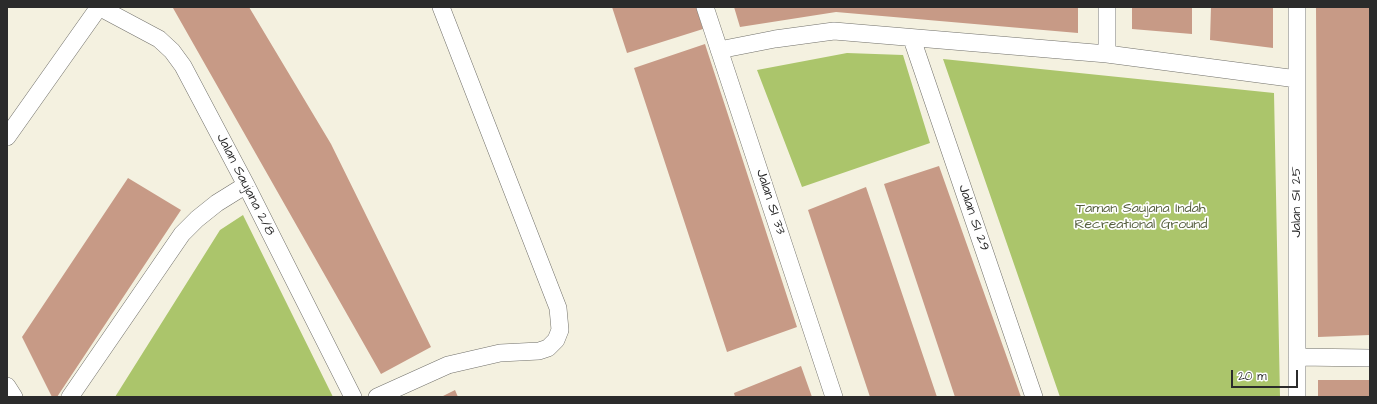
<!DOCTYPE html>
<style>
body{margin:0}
#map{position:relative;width:1377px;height:404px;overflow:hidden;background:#f4f1e0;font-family:"Architects Daughter",sans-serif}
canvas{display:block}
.frame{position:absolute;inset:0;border:8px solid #2b2b2b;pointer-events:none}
.scale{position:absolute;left:1231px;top:370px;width:67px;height:18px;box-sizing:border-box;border:2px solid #2b2b2b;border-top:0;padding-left:5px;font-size:12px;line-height:14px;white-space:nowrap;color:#2b2b2b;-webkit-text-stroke:3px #fff;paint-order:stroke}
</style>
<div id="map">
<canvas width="1377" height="404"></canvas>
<div class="frame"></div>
<div class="scale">20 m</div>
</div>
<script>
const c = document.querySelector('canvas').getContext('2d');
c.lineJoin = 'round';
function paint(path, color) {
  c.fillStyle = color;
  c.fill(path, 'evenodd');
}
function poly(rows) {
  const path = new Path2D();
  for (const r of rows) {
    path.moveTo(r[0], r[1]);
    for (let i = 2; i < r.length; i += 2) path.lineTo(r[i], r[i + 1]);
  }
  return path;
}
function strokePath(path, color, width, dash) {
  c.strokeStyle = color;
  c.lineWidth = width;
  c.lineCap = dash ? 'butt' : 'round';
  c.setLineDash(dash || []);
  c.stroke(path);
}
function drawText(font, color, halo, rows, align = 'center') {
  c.font = font + ' "Architects Daughter",sans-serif';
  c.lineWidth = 3.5;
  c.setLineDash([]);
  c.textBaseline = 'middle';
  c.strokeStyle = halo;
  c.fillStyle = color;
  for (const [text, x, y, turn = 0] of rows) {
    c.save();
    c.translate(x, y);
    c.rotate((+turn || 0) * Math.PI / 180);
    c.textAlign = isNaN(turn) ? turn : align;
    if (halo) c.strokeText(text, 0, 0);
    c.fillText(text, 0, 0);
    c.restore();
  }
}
paint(poly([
 [847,53,903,55,930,143,802,187,757,70],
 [943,59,1274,93,1280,397,1060,397],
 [243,215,333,397,115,397,220,230]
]), '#abc56b');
paint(poly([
 [175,7,249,7,331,144,431,347,381,374,173,8],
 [612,7,696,7,703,29,627,53],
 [734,7,1078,7,1078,33,836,12,740,27],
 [1132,7,1192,7,1192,34,1132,29],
 [1211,7,1273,7,1273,48,1210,40],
 [1316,7,1370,7,1370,335,1318,337],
 [705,44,797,327,727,352,634,68],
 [939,166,1021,397,955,397,884,184],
 [128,178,181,210,57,397,52,397,22,337],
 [866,187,937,397,870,397,808,210],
 [801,366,812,397,735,397,734,393],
 [1318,380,1370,380,1370,397,1318,397],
 [455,390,458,397,441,397]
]), '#c79a86');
const minor = poly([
 [99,7,159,39,172,51,183,66,246,185,353,397],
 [705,7,834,397],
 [1107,7,1107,54],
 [1297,7,1297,397],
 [912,39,1034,397],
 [719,50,775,39,834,31,1107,54,1297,79],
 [7,137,99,7],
 [1297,357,1370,358],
 [7,386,14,397],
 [70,397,182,234,197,219,217,203,246,185],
 [377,397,448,365,500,353,539,351,548,348,556,340,560,330,558,308,441,7]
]);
strokePath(minor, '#71706a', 18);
strokePath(minor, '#fff', 17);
drawText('14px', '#2b2b2b', '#fff', [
 ["Jalan Saujana 2/8",245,185,63],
 ["Jalan SI 33",770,202,72],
 ["Jalan SI 25",1297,202,-90],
 ["Jalan SI 29",973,218,71]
]);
drawText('14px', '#586141', '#fff', [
 ["Taman Saujana Indah",1141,209],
 ["Recreational Ground",1141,225]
]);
</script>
